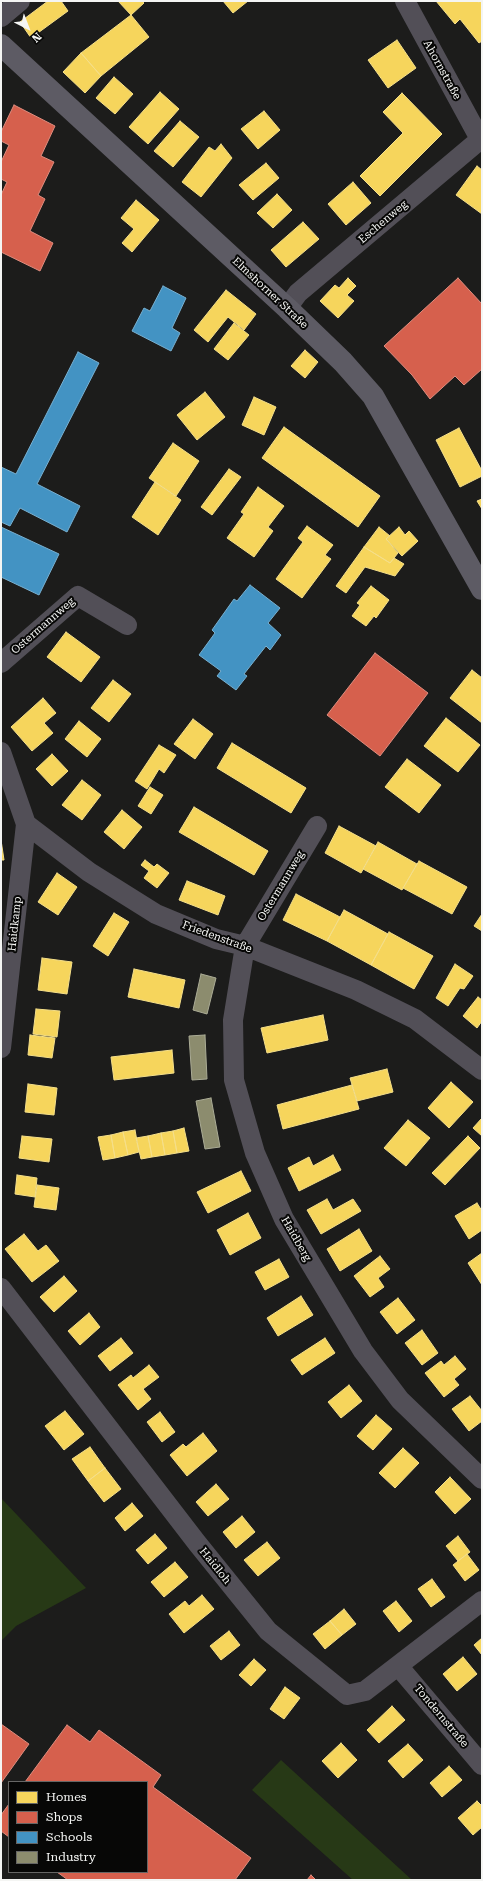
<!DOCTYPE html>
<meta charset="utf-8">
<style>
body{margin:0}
#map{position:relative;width:483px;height:1881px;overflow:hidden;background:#1c1c1b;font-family:"Roboto Serif",serif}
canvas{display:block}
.frame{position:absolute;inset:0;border:2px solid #f4f5f3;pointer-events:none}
.legend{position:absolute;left:8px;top:1781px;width:140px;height:92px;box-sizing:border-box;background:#070706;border:1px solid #666665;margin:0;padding:5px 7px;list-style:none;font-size:12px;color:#f4f5f3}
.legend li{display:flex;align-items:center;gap:8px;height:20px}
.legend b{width:20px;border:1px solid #666665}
.north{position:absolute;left:8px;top:8px;width:40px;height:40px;-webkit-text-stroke:3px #070706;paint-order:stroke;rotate:138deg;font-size:11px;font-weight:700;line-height:16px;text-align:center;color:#f4f5f3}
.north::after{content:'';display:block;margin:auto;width:14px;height:18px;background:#f4f5f3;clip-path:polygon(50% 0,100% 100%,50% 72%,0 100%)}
</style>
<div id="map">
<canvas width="483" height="1881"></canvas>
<div class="frame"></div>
<ul class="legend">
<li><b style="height:11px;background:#f6d55c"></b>Homes</li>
<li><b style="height:11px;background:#d6604d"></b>Shops</li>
<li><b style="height:11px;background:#4393c3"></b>Schools</li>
<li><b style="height:11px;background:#8c8c6e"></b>Industry</li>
</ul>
<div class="north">N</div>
</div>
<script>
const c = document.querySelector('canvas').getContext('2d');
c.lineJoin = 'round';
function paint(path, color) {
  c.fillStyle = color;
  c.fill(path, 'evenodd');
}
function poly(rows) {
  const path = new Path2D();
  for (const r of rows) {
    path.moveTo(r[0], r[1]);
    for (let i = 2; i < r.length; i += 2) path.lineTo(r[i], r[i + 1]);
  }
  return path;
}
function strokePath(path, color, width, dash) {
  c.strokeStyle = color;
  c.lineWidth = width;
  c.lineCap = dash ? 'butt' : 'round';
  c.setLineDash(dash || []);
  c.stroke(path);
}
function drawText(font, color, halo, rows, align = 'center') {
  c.font = font + ' "Roboto Serif",serif';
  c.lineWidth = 4;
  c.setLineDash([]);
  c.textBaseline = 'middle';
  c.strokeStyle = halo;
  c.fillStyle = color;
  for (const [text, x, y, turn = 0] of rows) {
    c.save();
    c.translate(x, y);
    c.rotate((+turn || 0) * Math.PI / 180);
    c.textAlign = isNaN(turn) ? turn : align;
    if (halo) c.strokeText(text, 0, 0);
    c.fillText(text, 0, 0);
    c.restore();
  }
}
paint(poly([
 [1,1498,86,1588,16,1626,1,1641],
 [281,1760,412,1880,353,1880,252,1790]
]), '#273916');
const homes = poly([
 [48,1,61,1,68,11,31,38,20,22,48,1],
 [118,1,142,1,144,3,131,15,118,1],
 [223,1,248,1,233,13,223,1],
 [436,1,477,1,478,2,482,1,482,41,479,43,460,19,455,24,436,1],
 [131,15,149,37,101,76,81,53,131,15],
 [397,40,416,68,388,88,368,60,397,40],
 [81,53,101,76,85,93,63,72,81,53],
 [114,77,133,94,115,114,96,98,114,77],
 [160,92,179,109,148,144,129,127,160,92],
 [402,93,442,134,380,196,360,176,403,133,383,112,402,93],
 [264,111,280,130,258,149,241,129,264,111],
 [180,121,199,137,173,167,154,151,180,121],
 [221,144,232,158,201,197,182,182,209,147,215,151,221,144],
 [266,163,279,178,253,200,239,185,266,163],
 [477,166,482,170,482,214,456,195,477,166],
 [353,182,371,203,346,225,328,204,353,182],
 [277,194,292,210,273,228,257,213,277,194],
 [136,200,159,220,132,252,122,243,134,229,121,218,136,200],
 [303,222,319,239,286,267,271,250,303,222],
 [348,278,356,286,347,295,354,301,338,318,320,301,335,285,339,288,348,278],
 [226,290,256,314,244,330,228,317,208,342,194,330,226,290],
 [234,323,249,335,228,360,214,349,234,323],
 [305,350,318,362,305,378,291,366,305,350],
 [205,392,225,417,197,440,177,415,205,392],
 [254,397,276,407,264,435,242,425,254,397],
 [284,427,380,496,358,527,262,458,284,427],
 [459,428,482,471,482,476,460,487,436,440,459,428],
 [173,443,199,461,176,496,149,478,173,443],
 [229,469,241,477,212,515,201,507,229,469],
 [155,482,181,500,158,535,132,517,155,482],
 [258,487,284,506,268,527,273,531,254,557,227,538,244,514,241,512,258,487],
 [482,499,482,509,477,501,482,499],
 [307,526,333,545,325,555,331,559,302,598,276,579,303,542,298,538,307,526],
 [379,527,390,536,386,539,398,553,390,563,364,547,379,527],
 [399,527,405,535,409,531,418,541,402,556,386,539,399,527],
 [364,547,390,563,394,558,404,564,395,576,365,567,346,593,336,586,364,547],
 [371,586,389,600,376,618,374,616,366,626,352,616,360,605,357,603,371,586],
 [66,632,100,657,81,682,47,657,66,632],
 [472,670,482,678,482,723,450,698,472,670],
 [113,680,131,694,109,722,91,708,113,680],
 [43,698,56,713,44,723,53,733,32,751,11,727,43,698],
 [446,718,480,745,458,772,424,746,446,718],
 [193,719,213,734,195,759,174,744,193,719],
 [79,721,101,739,87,757,65,739,79,721],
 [232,743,306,788,291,813,217,768,232,743],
 [159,745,176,755,164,773,159,769,147,789,135,781,159,745],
 [52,754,68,771,52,786,36,769,52,754],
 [407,759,441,785,419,813,385,787,407,759],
 [82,780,101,795,82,820,62,805,82,780],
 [150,787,163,795,151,814,138,806,150,787],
 [194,807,268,851,254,875,179,832,194,807],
 [122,810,142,827,124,849,104,832,122,810],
 [339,826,376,846,361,873,325,853,339,826],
 [1,840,4,860,1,860,1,840],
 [378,842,417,864,402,890,363,869,378,842],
 [145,860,154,867,157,864,169,873,157,888,144,878,149,871,141,865,145,860],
 [419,861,467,887,452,914,403,888,419,861],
 [57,873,77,887,58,915,38,902,57,873],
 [187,881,225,896,218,915,179,900,187,881],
 [296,894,340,917,327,941,283,920,296,894],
 [344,910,388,934,371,965,327,941,344,910],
 [114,913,129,922,108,956,93,946,114,913],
 [482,914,482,931,474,926,482,914],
 [389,932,433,956,414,989,371,965,389,932],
 [42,958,72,962,67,994,38,990,42,958],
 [455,964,473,976,464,989,460,988,448,1006,436,998,455,964],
 [134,969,185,980,179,1008,128,997,134,969],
 [478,997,482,1000,482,1021,477,1028,463,1016,478,997],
 [36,1009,60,1011,57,1037,33,1034,36,1009],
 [323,1015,328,1040,267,1053,261,1028,323,1015],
 [30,1035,55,1038,52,1058,28,1055,30,1035],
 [172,1050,174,1073,114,1080,111,1057,172,1050],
 [387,1069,393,1092,357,1101,350,1078,387,1069],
 [451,1082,473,1102,449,1128,428,1108,451,1082],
 [28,1084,57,1088,54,1115,25,1112,28,1084],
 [352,1085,359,1109,283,1129,277,1105,352,1085],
 [482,1118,482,1136,473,1128,482,1118],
 [408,1120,430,1138,406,1166,384,1148,408,1120],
 [184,1128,189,1151,177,1153,173,1131,184,1128],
 [135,1130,139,1152,128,1155,123,1132,135,1130],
 [173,1131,177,1153,165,1155,161,1133,173,1131],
 [123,1132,128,1155,115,1158,111,1135,123,1132],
 [161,1133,165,1155,152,1157,148,1136,161,1133],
 [111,1135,115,1158,103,1160,98,1137,111,1135],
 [22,1136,52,1139,49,1162,19,1158,22,1136],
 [148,1136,152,1157,141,1159,136,1138,148,1136],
 [468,1136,480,1148,445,1185,432,1173,468,1136],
 [333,1155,341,1170,299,1191,288,1168,309,1157,313,1166,333,1155],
 [241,1171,251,1191,208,1213,197,1192,241,1171],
 [17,1175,37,1178,35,1197,15,1194,17,1175],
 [37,1185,59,1188,56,1210,34,1207,37,1185],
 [327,1199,333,1210,353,1199,361,1211,321,1234,307,1210,327,1199],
 [477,1203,482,1211,482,1230,469,1239,455,1216,477,1203],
 [248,1213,261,1238,230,1255,217,1230,248,1213],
 [359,1229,372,1251,340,1271,327,1249,359,1229],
 [24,1234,38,1251,46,1245,59,1261,32,1282,5,1249,24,1234],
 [482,1253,482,1285,468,1263,482,1253],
 [380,1256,390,1269,378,1278,384,1287,370,1297,354,1276,380,1256],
 [279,1259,289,1277,265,1290,255,1272,279,1259],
 [64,1276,77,1291,54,1312,40,1297,64,1276],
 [301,1296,313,1315,278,1336,267,1318,301,1296],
 [398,1298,415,1320,397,1334,380,1312,398,1298],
 [89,1313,100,1327,80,1345,68,1331,89,1313],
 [422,1330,438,1353,422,1365,405,1343,422,1330],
 [121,1338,133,1353,110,1371,98,1356,121,1338],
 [325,1338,335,1353,302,1375,291,1360,325,1338],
 [455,1356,466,1369,454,1379,459,1385,444,1397,425,1373,441,1361,444,1365,455,1356],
 [149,1365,159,1377,143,1389,151,1399,138,1410,118,1385,131,1375,133,1378,149,1365],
 [349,1385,362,1401,341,1418,328,1402,349,1385],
 [470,1396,482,1411,482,1421,469,1431,452,1409,470,1396],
 [65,1411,84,1434,64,1450,45,1426,65,1411],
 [160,1412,175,1432,162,1442,147,1422,160,1412],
 [376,1415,392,1429,373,1450,357,1436,376,1415],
 [203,1433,217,1451,187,1476,170,1455,183,1444,186,1447,203,1433],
 [90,1447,105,1468,88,1481,72,1459,90,1447],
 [403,1448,419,1463,395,1488,379,1473,403,1448],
 [105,1468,121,1489,104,1502,88,1481,105,1468],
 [450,1477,471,1499,455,1514,435,1492,450,1477],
 [216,1484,229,1499,208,1516,196,1502,216,1484],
 [132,1503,143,1516,125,1531,115,1518,132,1503],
 [242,1516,255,1532,236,1548,223,1532,242,1516],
 [155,1534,167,1548,148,1564,136,1550,155,1534],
 [458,1536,470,1552,458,1561,446,1546,458,1536],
 [267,1542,280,1558,258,1576,244,1560,267,1542],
 [467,1554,479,1570,465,1581,453,1565,467,1554],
 [175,1562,188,1577,164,1597,151,1582,175,1562],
 [432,1579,445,1597,431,1607,418,1589,432,1579],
 [202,1595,214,1609,184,1633,169,1614,185,1601,189,1606,202,1595],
 [396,1601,412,1621,399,1632,383,1611,396,1601],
 [344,1609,356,1624,342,1635,330,1621,344,1609],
 [330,1621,342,1635,325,1649,313,1634,330,1621],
 [229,1631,240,1645,221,1660,210,1646,229,1631],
 [482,1638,482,1655,474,1645,482,1638],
 [463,1657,477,1674,457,1691,443,1674,463,1657],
 [254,1659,266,1670,251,1686,239,1675,254,1659],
 [285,1687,300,1698,284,1719,270,1709,285,1687],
 [392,1706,405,1720,379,1743,367,1730,392,1706],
 [341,1743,357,1760,338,1778,322,1761,341,1743],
 [408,1744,423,1760,403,1778,388,1761,408,1744],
 [449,1766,462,1780,442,1797,430,1783,449,1766],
 [477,1801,482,1806,482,1827,473,1835,458,1818,477,1801]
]);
paint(homes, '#f6d55c');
strokePath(homes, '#f5df89', 1);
const shops = poly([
 [14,105,55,126,41,156,54,162,38,195,45,199,30,231,53,243,40,271,1,252,1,195,7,182,1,179,1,162,9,145,1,141,1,132,14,105],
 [458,278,482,304,482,369,464,385,455,376,430,399,412,375,384,346,458,278],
 [375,653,428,693,380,756,327,715,375,653],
 [1,1724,29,1744,1,1783,1,1724],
 [67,1725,90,1742,99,1730,161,1775,153,1787,251,1858,235,1880,68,1880,57,1872,147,1872,147,1782,25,1782,67,1725],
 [9,1804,9,1837,1,1831,1,1815,9,1804],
 [311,1875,316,1880,307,1880,311,1875]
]);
paint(shops, '#d6604d');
strokePath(shops, '#df8d7f', 1);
const schools = poly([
 [163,286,186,298,172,328,180,333,171,351,132,331,144,308,150,311,163,286],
 [78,352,99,363,37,484,80,506,67,532,20,508,10,526,1,522,1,467,16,474,78,352],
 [1,527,59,554,39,595,1,577,1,527],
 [250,585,280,608,268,623,281,635,270,650,266,646,244,674,247,676,236,690,217,676,221,671,199,655,215,633,212,630,234,599,237,601,250,585]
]);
paint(schools, '#4393c3');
strokePath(schools, '#78b0d1', 1);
const industry = poly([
 [201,974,216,978,207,1014,193,1010,201,974],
 [205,1035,207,1079,192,1080,189,1036,205,1035],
 [211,1098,220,1147,205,1149,196,1101,211,1098]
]);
paint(industry, '#8c8c6e');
strokePath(industry, '#abac96', 1);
strokePath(poly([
 [405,1,480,139],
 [1,17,20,1],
 [287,308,298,293,482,138],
 [1,663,78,596,127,625],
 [1,752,26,824,89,872,156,914,216,939,245,946,356,990,415,1019,482,1070],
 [317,826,245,946,233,1020,234,1080,255,1153,284,1219,363,1351,400,1400,482,1479],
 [1,1048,26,824],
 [1,1288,197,1543,268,1631,347,1695,365,1691,482,1601],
 [399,1667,482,1765]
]), '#524f57', 20);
strokePath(poly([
 [1,45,287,308,343,362,373,396,482,589]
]), '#5d5b64', 22);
drawText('11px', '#f4f5f3', '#070706', [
 ["Ahornstraße",442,70,61],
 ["Eschenweg",383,222,-40],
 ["Elmshorner Straße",270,293,43],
 ["Ostermannweg",43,626,-41],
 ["Ostermannweg",281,886,-59],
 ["Haidkamp",15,924,-84],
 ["Friedenstraße",217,937,20],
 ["Haidberg",296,1239,60],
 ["Haidloh",215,1566,51],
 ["Tondernstraße",441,1716,50]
]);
</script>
